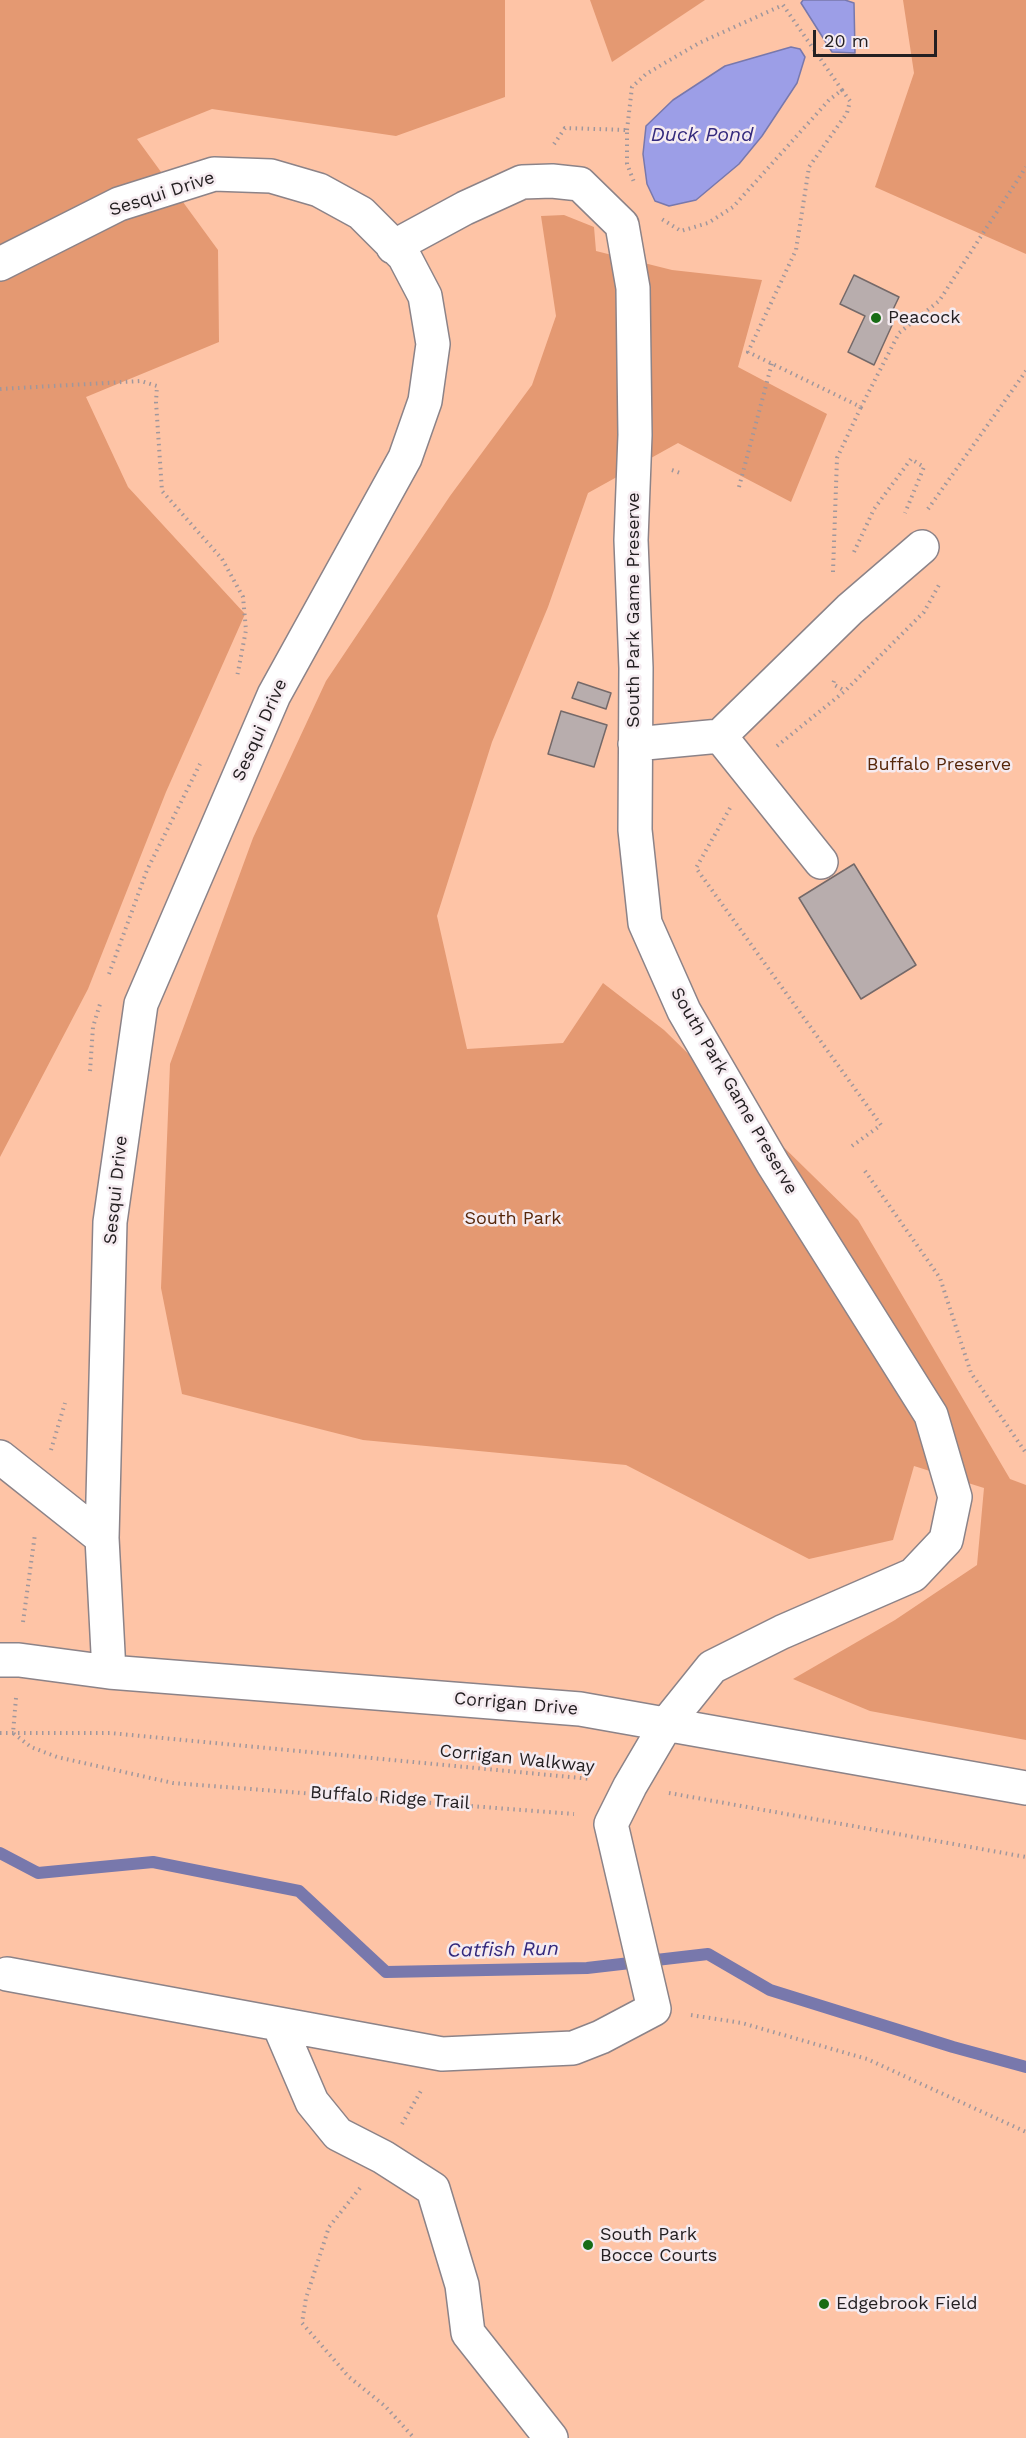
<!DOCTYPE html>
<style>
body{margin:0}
#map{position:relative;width:1026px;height:2438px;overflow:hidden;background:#e8dde3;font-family:"Work Sans",sans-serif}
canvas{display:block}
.scale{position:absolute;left:813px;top:30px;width:124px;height:27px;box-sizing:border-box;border:3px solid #242022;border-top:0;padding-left:8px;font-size:18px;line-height:21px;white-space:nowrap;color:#242022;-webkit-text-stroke:4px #f5ebf0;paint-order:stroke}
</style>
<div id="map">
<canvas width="1026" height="2438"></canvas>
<div class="scale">20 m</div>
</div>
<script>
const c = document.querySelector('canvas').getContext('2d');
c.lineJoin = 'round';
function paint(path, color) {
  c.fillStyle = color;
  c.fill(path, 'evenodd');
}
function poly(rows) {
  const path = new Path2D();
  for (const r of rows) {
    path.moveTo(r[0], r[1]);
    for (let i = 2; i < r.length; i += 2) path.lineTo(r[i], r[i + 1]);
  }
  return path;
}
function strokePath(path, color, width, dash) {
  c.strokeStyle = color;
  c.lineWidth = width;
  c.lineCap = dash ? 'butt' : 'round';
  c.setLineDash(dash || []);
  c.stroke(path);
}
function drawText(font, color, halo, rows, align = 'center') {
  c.font = font + ' "Work Sans",sans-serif';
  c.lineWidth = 5;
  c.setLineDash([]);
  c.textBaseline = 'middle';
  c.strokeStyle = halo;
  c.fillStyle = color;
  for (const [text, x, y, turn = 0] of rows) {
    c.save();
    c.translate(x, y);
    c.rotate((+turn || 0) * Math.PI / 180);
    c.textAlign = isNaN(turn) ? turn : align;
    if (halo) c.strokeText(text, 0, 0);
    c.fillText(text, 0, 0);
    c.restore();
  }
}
paint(poly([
 [0,0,1026,0,1026,2438,0,2438]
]), '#fec4a6');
paint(poly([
 [0,0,505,0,505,97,396,136,212,109,137,139,218,250,219,342,86,397,128,487,245,614,166,792,88,989,0,1157],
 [590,0,705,0,612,62],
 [903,0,1026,0,1026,254,875,187,914,73],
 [564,215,594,227,596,251,672,270,762,280,738,367,827,414,791,502,678,443,588,493,548,607,492,742,437,916,467,1049,563,1043,603,983,664,1030,858,1220,1010,1479,1026,1485,1026,1740,870,1711,793,1679,895,1620,977,1565,984,1488,914,1466,893,1540,809,1559,626,1465,363,1440,182,1394,161,1288,170,1064,253,838,326,681,450,496,532,385,556,316,541,216]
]), '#e49972');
const water = poly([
 [803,0,845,0,854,3,855,53,832,52,801,3,803,0],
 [791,47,800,49,805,57,797,83,762,136,739,164,696,200,669,206,655,201,647,184,643,154,646,126,673,100,725,66,791,47]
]);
paint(water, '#9c9ee7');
strokePath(water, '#7878ac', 1.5);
strokePath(poly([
 [0,1853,38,1873,153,1862,299,1891,386,1972,587,1968,708,1954,770,1990,953,2047,1026,2067]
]), '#7878ac', 12);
const building = poly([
 [854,275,899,297,888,320,893,323,874,365,848,352,865,316,840,304,854,275],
 [578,682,611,693,606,709,572,698,578,682],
 [561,711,607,725,594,767,548,754,561,711],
 [854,864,916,965,861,999,799,898,854,864]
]);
paint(building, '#b8adad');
strokePath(building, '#746969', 1.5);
const minor = poly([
 [0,264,119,204,214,174,271,176,319,190,361,213,404,256,425,296,433,344,425,401,405,458,274,695,141,1004,110,1222,102,1538,109,1672],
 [720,736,821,862],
 [635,744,720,736,850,609,922,547],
 [0,1457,102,1538],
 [0,1660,19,1660,109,1672,580,1709,1026,1788],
 [7,1974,442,2054,573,2048,601,2037,654,2009,611,1824,630,1786,667,1723,712,1667,782,1632,913,1575,946,1540,955,1497,931,1415,773,1164,684,1011,645,923,635,830,636,668,631,540,635,435,633,288,622,225,580,184,552,181,522,182,465,208,393,247],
 [279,2025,312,2102,338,2134,383,2157,433,2189,462,2285,468,2333,551,2438]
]);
strokePath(minor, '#8c8388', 36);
strokePath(poly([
 [842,90,850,101,847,113,809,167,796,250,748,352,861,407,899,333,939,301,1026,167],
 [627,130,632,87,646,74,699,43,783,5,842,90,829,100,733,207,708,223,681,231,660,218],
 [554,144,565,128,627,130,627,164,634,182],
 [0,389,141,381,157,386,156,402,162,491,222,559,243,597,246,630,237,677],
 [672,470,683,474],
 [739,487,772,363],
 [928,509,1026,371],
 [854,552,874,509,911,459,924,467,905,513],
 [833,572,837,458,861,407],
 [834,681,833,684,845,691],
 [777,746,845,691,924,612,939,585],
 [730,808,696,868,881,1125,852,1146],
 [109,974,147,870,200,764],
 [90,1071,93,1027,100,1004],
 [865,1171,940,1278,971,1373,1026,1453],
 [51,1450,65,1403],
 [23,1622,35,1534],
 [16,1698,13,1733,31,1747,57,1757,173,1783,574,1814],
 [0,1733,110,1733,591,1779],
 [669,1793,1026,1857],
 [691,2015,742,2023,867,2059,1026,2132],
 [402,2124,422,2089],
 [360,2188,329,2227,306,2298,302,2323,349,2377,385,2406,414,2438]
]), '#a0979c', 4, [1.5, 4.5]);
strokePath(minor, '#fff', 33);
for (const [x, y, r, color] of [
 [876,318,6,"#176c15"],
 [588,2245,6,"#176c15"],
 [824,2304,6,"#176c15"]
]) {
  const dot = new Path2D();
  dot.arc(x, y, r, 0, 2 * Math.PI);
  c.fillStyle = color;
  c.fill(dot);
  strokePath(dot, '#f5ebf0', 2);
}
drawText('18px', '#242022', '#f5ebf0', [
 ["Sesqui Drive",162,194,-18],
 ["South Park Game Preserve",634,610,-90],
 ["Sesqui Drive",260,730,-66],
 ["South Park Game Preserve",734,1091,60],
 ["Sesqui Drive",116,1190,-84],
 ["Corrigan Drive",516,1704,5],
 ["Corrigan Walkway",517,1759,6],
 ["Buffalo Ridge Trail",390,1798,4]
]);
drawText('18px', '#242022', '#f5ebf0', [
 ["Peacock",888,318],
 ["South Park",600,2235],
 ["Bocce Courts",600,2256],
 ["Edgebrook Field",836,2304]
], 'left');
drawText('18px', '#562609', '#f5ebf0', [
 ["Buffalo Preserve",939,765],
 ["South Park",513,1219]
]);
drawText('italic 20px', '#342a7d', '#f5ebf0', [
 ["Duck Pond",702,135],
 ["Catfish Run",503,1950,-1]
]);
</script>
